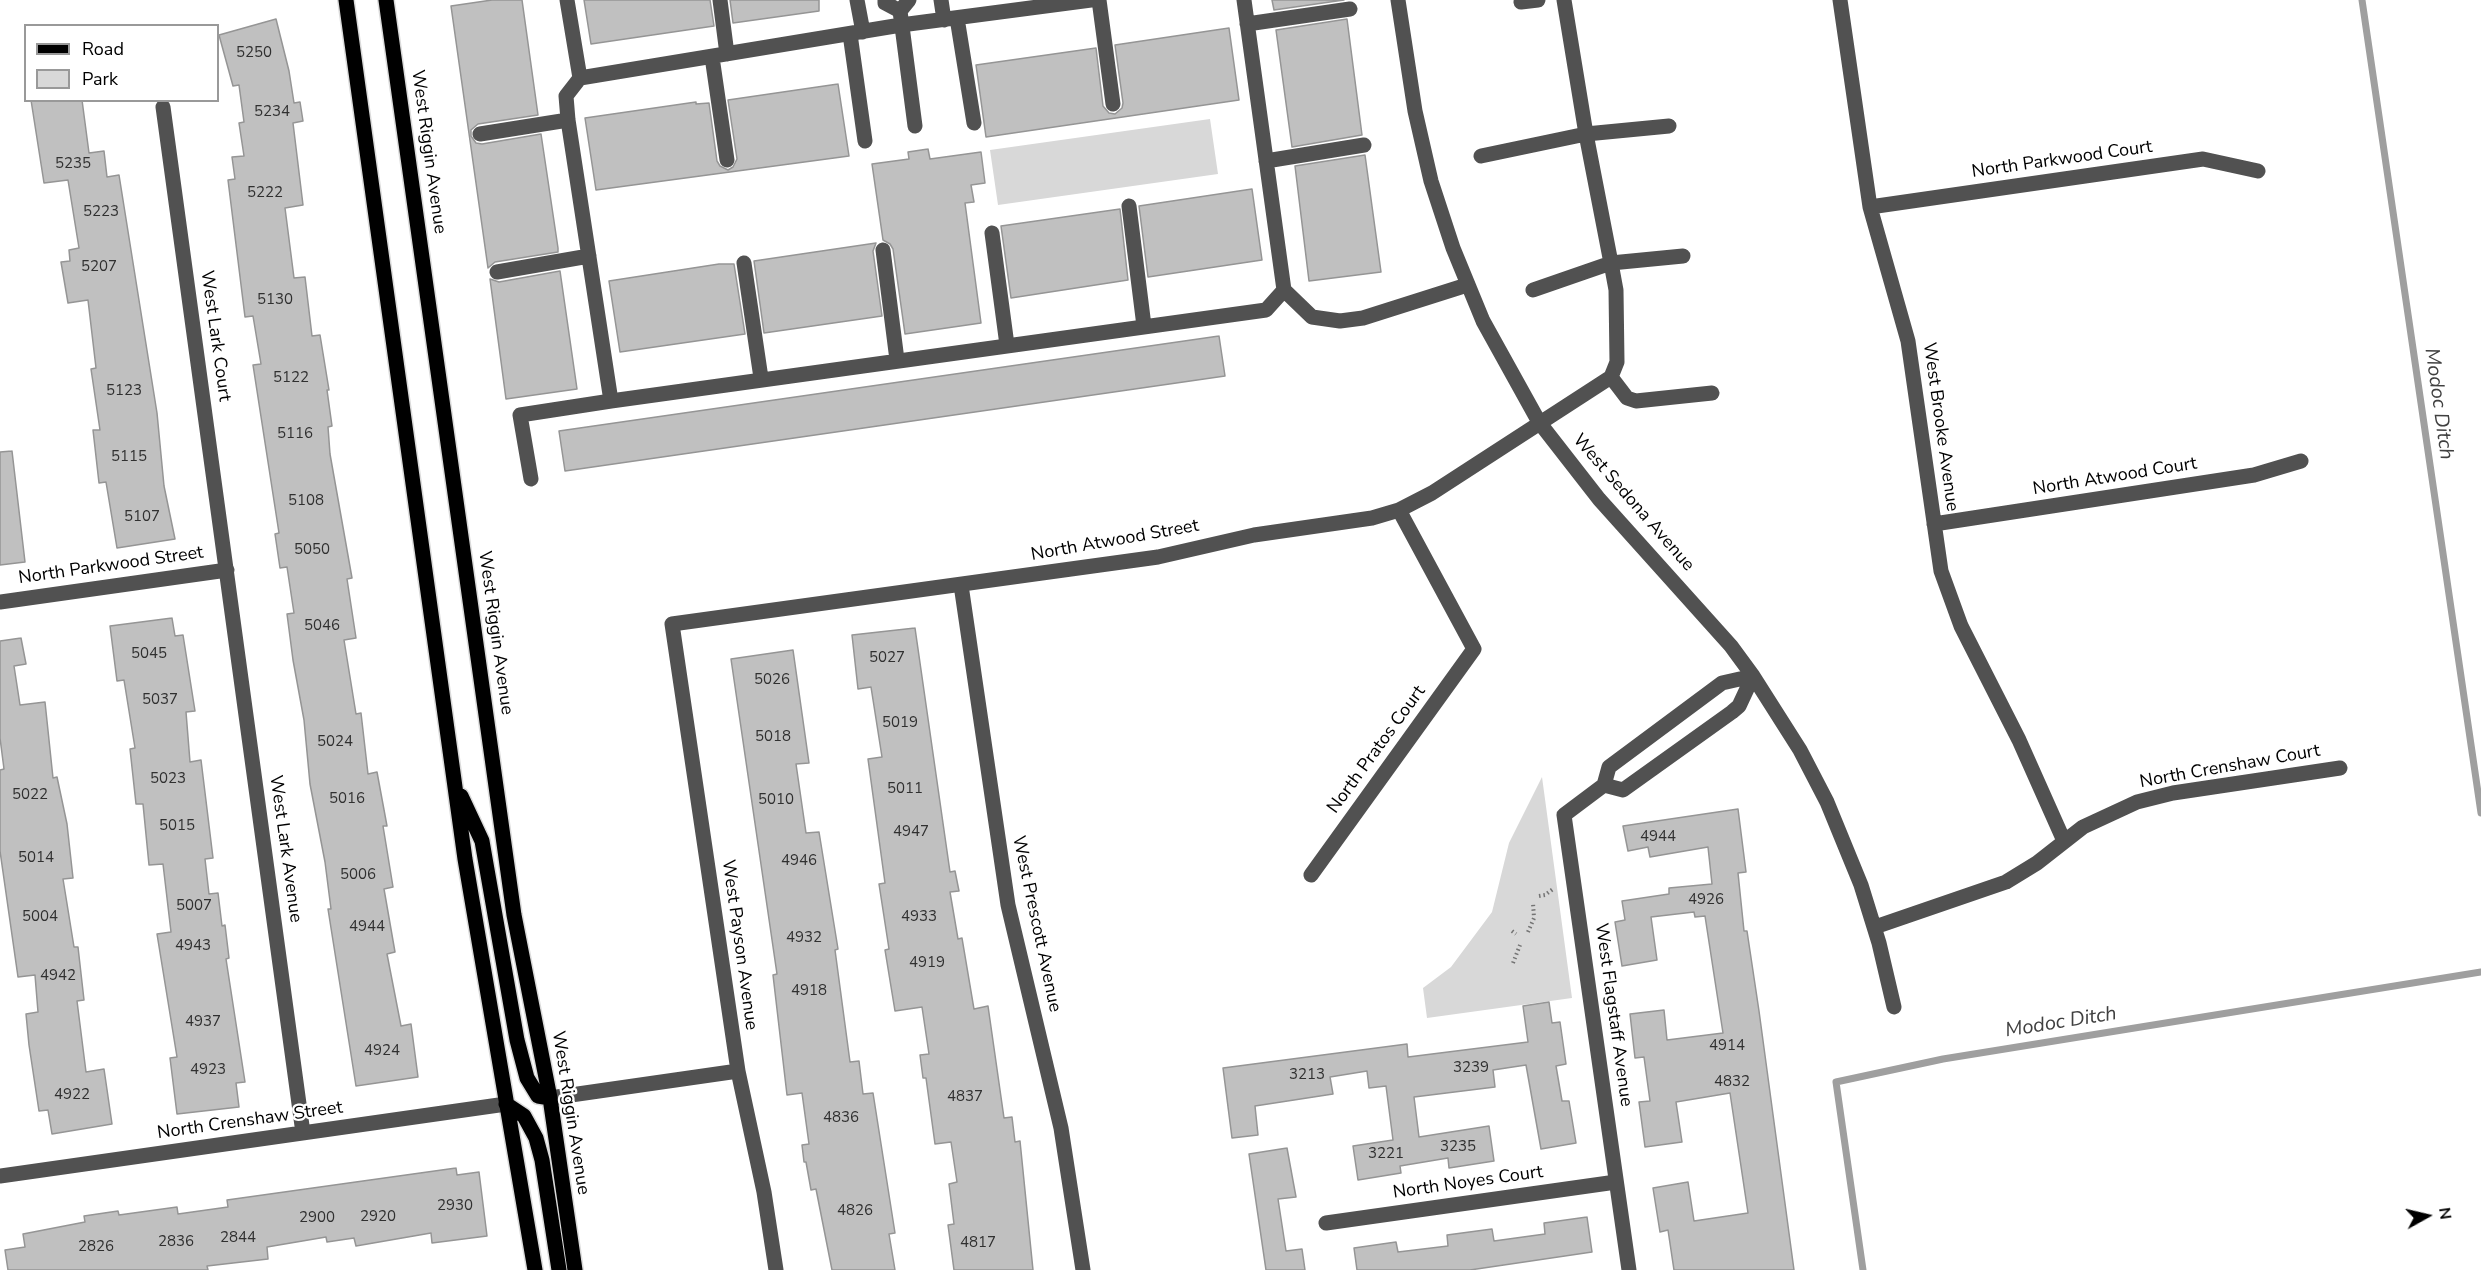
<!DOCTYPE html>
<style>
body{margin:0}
#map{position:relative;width:2481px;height:1270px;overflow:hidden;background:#fff;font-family:"Nunito Sans",sans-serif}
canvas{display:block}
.legend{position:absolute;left:24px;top:24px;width:195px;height:78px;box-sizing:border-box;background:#fff;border:2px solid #999;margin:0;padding:8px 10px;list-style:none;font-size:18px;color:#000}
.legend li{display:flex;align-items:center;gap:12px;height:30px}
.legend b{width:30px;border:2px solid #999}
.north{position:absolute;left:2397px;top:1186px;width:60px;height:60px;-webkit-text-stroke:4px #fff;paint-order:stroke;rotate:82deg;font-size:16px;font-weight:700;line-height:24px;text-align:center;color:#000}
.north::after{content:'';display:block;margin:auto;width:21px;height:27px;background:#000;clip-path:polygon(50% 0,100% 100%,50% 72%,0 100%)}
</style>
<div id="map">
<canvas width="2481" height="1270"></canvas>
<ul class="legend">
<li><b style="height:8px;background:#000"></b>Road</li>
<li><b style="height:16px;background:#d8d8d8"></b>Park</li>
</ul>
<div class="north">N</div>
</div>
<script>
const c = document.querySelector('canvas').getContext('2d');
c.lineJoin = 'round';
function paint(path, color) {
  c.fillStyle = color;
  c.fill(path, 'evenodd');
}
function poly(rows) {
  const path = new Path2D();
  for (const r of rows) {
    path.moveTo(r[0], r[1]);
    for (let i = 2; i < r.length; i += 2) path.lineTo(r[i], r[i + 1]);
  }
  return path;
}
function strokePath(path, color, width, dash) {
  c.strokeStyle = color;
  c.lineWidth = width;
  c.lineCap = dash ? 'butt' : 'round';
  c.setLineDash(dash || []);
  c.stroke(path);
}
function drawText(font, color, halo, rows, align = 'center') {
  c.font = font + ' "Nunito Sans",sans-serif';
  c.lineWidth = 4.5;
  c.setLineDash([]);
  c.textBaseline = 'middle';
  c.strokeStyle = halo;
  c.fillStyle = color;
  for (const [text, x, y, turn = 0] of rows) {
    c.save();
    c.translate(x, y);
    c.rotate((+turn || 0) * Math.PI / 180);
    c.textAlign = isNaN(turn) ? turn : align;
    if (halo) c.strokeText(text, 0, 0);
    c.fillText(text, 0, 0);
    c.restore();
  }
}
paint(poly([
 [1210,119,1218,174,998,205,990,150],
 [1542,777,1572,998,1427,1018,1423,988,1451,967,1492,912,1509,843]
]), '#d8d8d8');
strokePath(poly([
 [2362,0,2481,813],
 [1863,1270,1836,1082,1943,1059,2481,972]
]), '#9f9f9f', 7);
const building = poly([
 [492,0,522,0,538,115,478,124,471,130,471,136,476,143,482,144,541,134,558,248,558,252,495,262,488,268,451,6,492,0],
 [584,0,710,0,714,26,591,44,584,0],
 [730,0,819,0,819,11,733,23,730,0],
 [1272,0,1344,0,1274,10,1272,0],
 [276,19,289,71,294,103,300,102,303,121,293,123,303,205,285,208,294,278,305,277,312,336,320,335,329,390,327,390,332,426,328,427,330,454,352,578,347,579,356,638,344,640,356,714,361,713,368,774,377,772,387,826,383,826,393,887,384,889,395,952,387,954,401,1026,411,1024,418,1077,356,1086,328,909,331,909,325,862,310,784,304,720,293,660,287,614,294,613,287,567,280,568,275,534,279,533,253,365,261,364,253,316,245,317,228,180,235,179,232,157,244,156,239,123,244,122,239,85,233,86,219,35,276,19],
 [1347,19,1362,135,1292,147,1276,30,1347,19],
 [1229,28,1239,100,986,137,976,65,1096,48,1103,106,1109,113,1115,114,1122,108,1123,103,1115,45,1229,28],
 [838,84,849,156,596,190,585,118,696,102,696,104,709,103,717,161,720,166,728,170,733,167,737,159,728,100,838,84],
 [31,100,82,100,89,153,104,151,107,177,119,175,157,413,164,486,175,539,117,548,106,482,99,483,93,430,100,430,91,369,96,368,88,300,68,303,61,262,70,261,69,250,79,248,68,180,44,183,31,100],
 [928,149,930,159,981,152,985,183,971,185,974,202,965,203,981,323,905,334,893,249,890,244,883,240,872,164,909,159,908,152,928,149],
 [1365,155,1381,272,1309,281,1295,166,1365,155],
 [1252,189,1262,260,1148,277,1139,206,1252,189],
 [1120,209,1128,280,1011,298,1001,226,1120,209],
 [876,243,873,251,882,316,764,333,754,261,876,243],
 [719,264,734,264,745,334,620,352,609,281,719,264],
 [560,271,577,389,506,399,490,279,499,282,560,271],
 [1219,336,1225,376,565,471,559,431,1219,336],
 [12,451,25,562,0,565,0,452,12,451],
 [172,618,175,636,183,635,195,711,186,712,190,762,201,760,213,858,205,859,209,894,218,893,222,926,225,925,229,958,226,959,245,1082,236,1083,239,1107,177,1114,170,1058,177,1057,157,934,171,932,163,864,149,865,143,804,136,804,130,749,135,748,124,680,117,681,110,626,172,618],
 [915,628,950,872,955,871,959,891,950,892,958,939,962,938,974,1009,988,1006,1004,1118,1012,1117,1015,1142,1020,1141,1033,1270,954,1270,948,1225,954,1224,949,1184,957,1182,951,1142,935,1144,926,1078,923,1078,920,1055,929,1054,922,1007,895,1011,885,950,889,949,879,884,885,883,868,759,882,757,871,687,858,689,852,635,915,628],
 [21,638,26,664,14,666,20,705,45,702,53,778,57,777,67,824,73,878,63,879,74,947,78,947,84,1000,77,1001,86,1072,104,1069,112,1124,52,1134,48,1110,39,1111,29,1045,26,1014,38,1012,35,975,18,977,0,851,0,770,4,769,0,738,0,641,21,638],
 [793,650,809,763,796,764,806,833,819,832,838,949,835,950,850,1062,859,1061,863,1094,873,1093,895,1233,889,1234,895,1270,832,1270,816,1189,811,1190,806,1162,804,1162,802,1145,809,1144,802,1093,787,1095,773,975,777,974,731,659,793,650],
 [1738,809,1746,872,1738,873,1744,931,1747,931,1759,1011,1794,1270,1674,1270,1668,1230,1660,1232,1653,1188,1688,1182,1694,1221,1748,1213,1730,1093,1676,1102,1682,1142,1645,1147,1639,1102,1650,1101,1644,1057,1635,1058,1630,1014,1664,1010,1667,1040,1723,1033,1705,916,1695,917,1694,912,1651,917,1657,960,1622,966,1615,922,1625,920,1622,901,1669,894,1669,888,1712,884,1708,847,1650,857,1648,847,1628,851,1623,826,1738,809],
 [1549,1002,1552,1023,1560,1022,1566,1064,1556,1066,1562,1101,1569,1101,1576,1143,1541,1149,1526,1065,1493,1070,1495,1087,1414,1097,1419,1137,1489,1126,1494,1161,1449,1168,1448,1158,1400,1166,1401,1173,1358,1180,1353,1146,1393,1140,1386,1086,1369,1088,1367,1071,1330,1077,1333,1094,1255,1106,1258,1135,1232,1138,1223,1068,1407,1044,1408,1057,1528,1042,1523,1006,1549,1002],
 [1287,1148,1296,1197,1278,1199,1286,1251,1302,1249,1305,1270,1266,1270,1249,1154,1287,1148],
 [456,1168,457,1175,479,1172,487,1236,432,1243,431,1233,356,1246,354,1238,327,1242,326,1237,267,1247,268,1259,207,1266,208,1270,8,1270,5,1250,25,1247,23,1234,85,1222,84,1216,118,1211,119,1215,177,1207,178,1214,228,1207,227,1200,456,1168],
 [1587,1217,1592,1252,1470,1270,1357,1270,1354,1248,1396,1242,1398,1252,1448,1246,1447,1235,1492,1229,1494,1241,1545,1234,1544,1223,1587,1217]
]);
paint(building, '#c0c0c0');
strokePath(building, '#959595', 1.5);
const major = poly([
 [346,0,465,859,535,1270],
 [386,0,514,915,550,1098,575,1270],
 [461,796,482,841,517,1040,527,1078,538,1096,550,1098],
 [506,1104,524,1116,536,1138,542,1160,559,1270]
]);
strokePath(major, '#dbdbdb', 18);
strokePath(poly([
 [1539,896,1545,895,1553,889],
 [1512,931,1516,934],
 [1528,932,1534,918,1533,903],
 [1513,963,1520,945]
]), '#737373', 4, [1.5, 3]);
strokePath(poly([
 [567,0,580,78],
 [720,0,727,54],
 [857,0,863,32],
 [885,0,885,3,900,11],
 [909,0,900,11,915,126],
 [941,0,944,20],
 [1091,0,901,25,580,78,566,96,568,120,611,401,1266,310,1284,290,1244,0],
 [1099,0,1113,104],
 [1398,0,1415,111,1431,181,1453,248,1483,321,1539,422,1599,499,1731,646,1753,676,1800,750,1827,802,1861,885,1879,943,1894,1007],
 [1564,0,1586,134,1669,126],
 [1840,0,1870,207,1908,341,1941,571,1961,626,2019,740,2064,841],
 [1521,2,1538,0],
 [957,18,974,123],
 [1247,24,1350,9],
 [850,34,865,141],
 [712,57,727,160],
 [163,107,303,1133],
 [480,134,568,120],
 [1481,156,1586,134,1611,263,1533,290],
 [1266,161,1364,145],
 [1129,206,1144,326],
 [1870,207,2203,159,2258,171],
 [992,233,1007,345],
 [883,250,897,360],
 [744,263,761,378],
 [497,272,589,256],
 [1284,290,1312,317,1340,321,1363,318,1467,285],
 [1611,377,1617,362,1616,290,1611,263,1683,256],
 [531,479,520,415,611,401],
 [1934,524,2254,475,2301,461],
 [961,585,1008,905,1061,1128,1083,1270],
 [0,602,227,570],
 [1604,785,1623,790,1732,712,1739,706,1753,676],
 [1311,875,1474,649,1399,510],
 [1875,927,2006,882,2037,863,2083,827,2137,802,2173,793,2340,768],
 [550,1098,738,1071],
 [0,1176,506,1104],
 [1326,1223,1616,1182],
 [776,1270,764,1192,738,1071,672,624,1158,557,1254,535,1372,518,1399,510,1432,493,1611,377,1627,398,1636,401,1712,393],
 [1629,1270,1564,815,1604,785,1609,767,1722,683,1753,676]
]), '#515151', 15);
strokePath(major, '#000', 15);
drawText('15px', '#303030', null, [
 ["5250",254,53],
 ["5234",272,112],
 ["5235",73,164],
 ["5222",265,193],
 ["5223",101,212],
 ["5207",99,267],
 ["5130",275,300],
 ["5122",291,378],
 ["5123",124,391],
 ["5116",295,434],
 ["5115",129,457],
 ["5108",306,501],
 ["5107",142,517],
 ["5050",312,550],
 ["5046",322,626],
 ["5045",149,654],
 ["5027",887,658],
 ["5026",772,680],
 ["5037",160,700],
 ["5019",900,723],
 ["5018",773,737],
 ["5024",335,742],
 ["5023",168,779],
 ["5011",905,789],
 ["5022",30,795],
 ["5016",347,799],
 ["5010",776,800],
 ["5015",177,826],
 ["4947",911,832],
 ["4944",1658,837],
 ["5014",36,858],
 ["4946",799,861],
 ["5006",358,875],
 ["4926",1706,900],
 ["5007",194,906],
 ["5004",40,917],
 ["4933",919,917],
 ["4944",367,927],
 ["4932",804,938],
 ["4943",193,946],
 ["4919",927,963],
 ["4942",58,976],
 ["4918",809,991],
 ["4937",203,1022],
 ["4914",1727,1046],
 ["4924",382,1051],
 ["3239",1471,1068],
 ["4923",208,1070],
 ["3213",1307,1075],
 ["4832",1732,1082],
 ["4922",72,1095],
 ["4837",965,1097],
 ["4836",841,1118],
 ["3235",1458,1147],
 ["3221",1386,1154],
 ["2930",455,1206],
 ["4826",855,1211],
 ["2920",378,1217],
 ["2900",317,1218],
 ["2844",238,1238],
 ["2836",176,1242],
 ["4817",978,1243],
 ["2826",96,1247]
]);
drawText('18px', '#000', '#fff', [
 ["West Riggin Avenue",428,152,82],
 ["North Parkwood Court",2062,160,-8],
 ["West Lark Court",215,336,82],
 ["West Brooke Avenue",1940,427,82],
 ["North Atwood Court",2115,477,-9],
 ["West Sedona Avenue",1633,503,49],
 ["North Atwood Street",1115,541,-10],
 ["North Parkwood Street",111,566,-8],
 ["West Riggin Avenue",495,633,82],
 ["North Pratos Court",1377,750,-54],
 ["North Crenshaw Court",2230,767,-10],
 ["West Lark Avenue",285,849,82],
 ["West Prescott Avenue",1036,924,78],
 ["West Payson Avenue",739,945,82],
 ["West Flagstaff Avenue",1613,1015,82],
 ["West Riggin Avenue",570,1113,81],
 ["North Crenshaw Street",250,1121,-8],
 ["North Noyes Court",1468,1183,-8]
]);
drawText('italic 20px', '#404040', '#fff', [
 ["Modoc Ditch",2438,404,82],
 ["Modoc Ditch",2061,1023,-9]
]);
</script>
